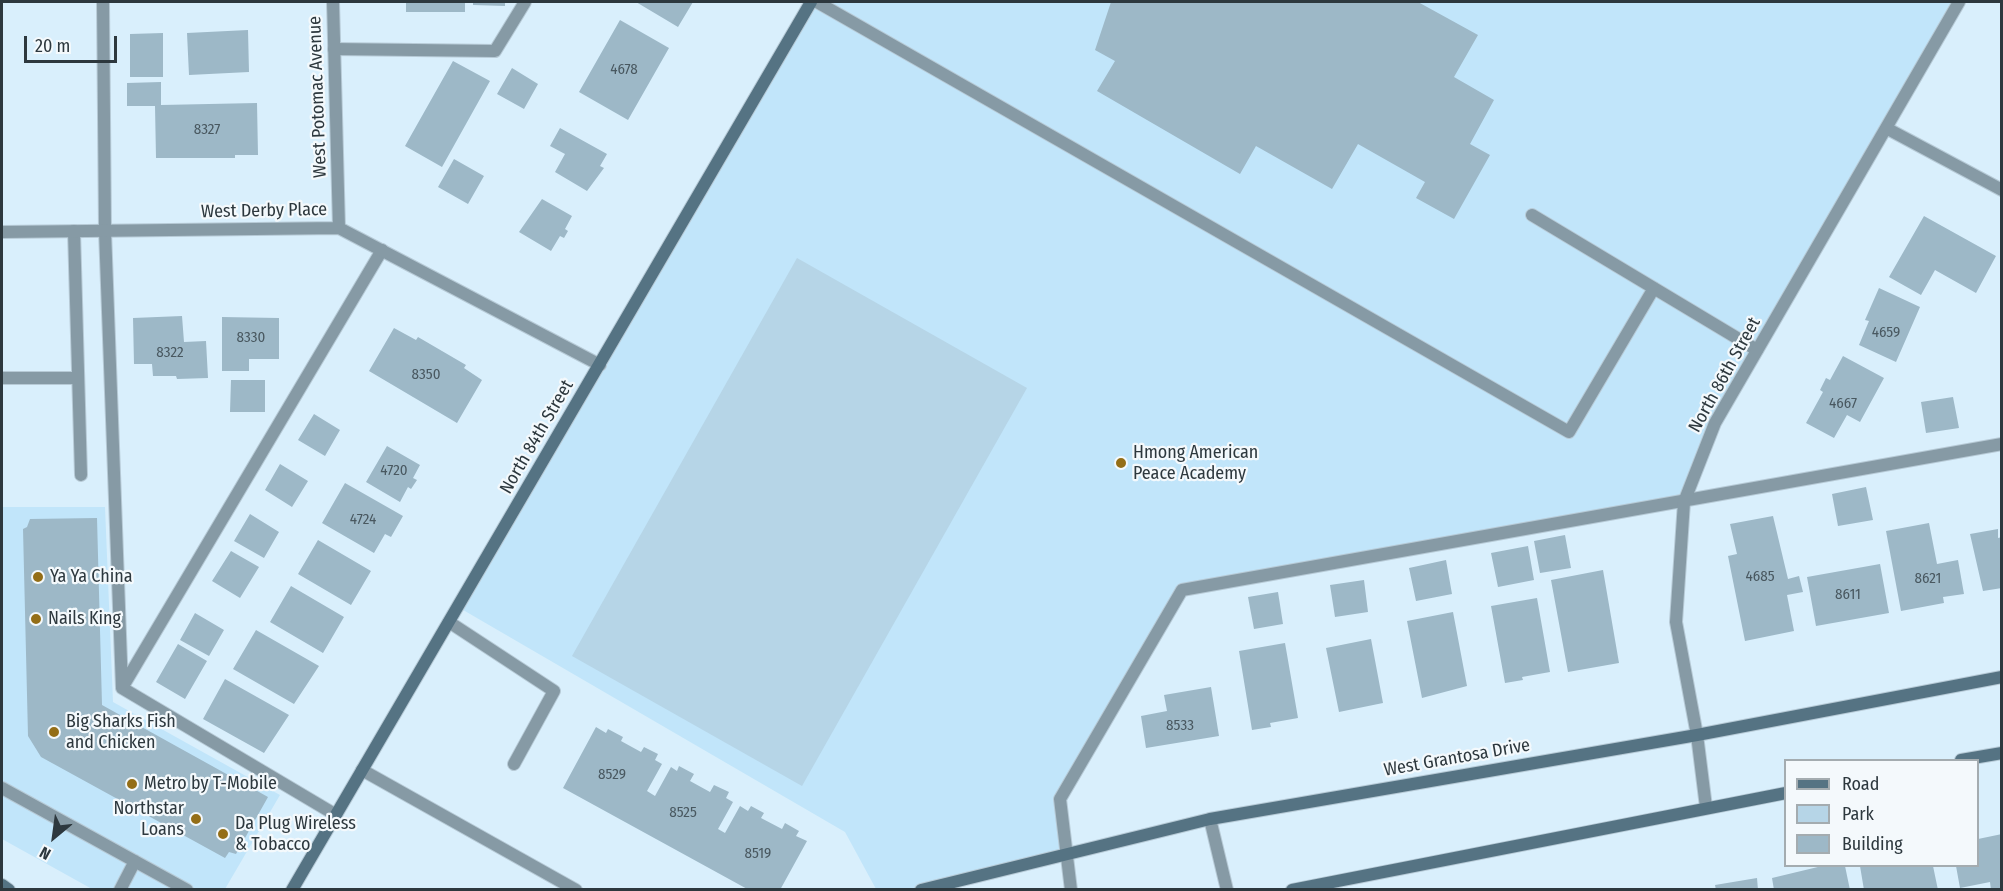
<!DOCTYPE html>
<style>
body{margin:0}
#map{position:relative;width:2003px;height:891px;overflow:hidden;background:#d9effc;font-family:"Fira Sans Condensed",sans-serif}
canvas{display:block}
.frame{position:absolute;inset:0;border:3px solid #2d383e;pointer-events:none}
.legend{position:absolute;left:1784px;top:759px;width:195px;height:108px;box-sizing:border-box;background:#f4f9fc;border:2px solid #a4acb0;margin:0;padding:8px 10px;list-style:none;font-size:18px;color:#2d383e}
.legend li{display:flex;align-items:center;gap:12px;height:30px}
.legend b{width:30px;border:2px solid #a4acb0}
.north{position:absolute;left:24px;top:807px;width:60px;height:60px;-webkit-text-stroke:4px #f4f9fc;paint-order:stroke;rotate:209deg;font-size:16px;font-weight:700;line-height:24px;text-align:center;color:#2d383e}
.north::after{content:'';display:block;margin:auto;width:21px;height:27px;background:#2d383e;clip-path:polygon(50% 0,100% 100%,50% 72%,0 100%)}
.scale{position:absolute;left:24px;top:36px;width:93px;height:27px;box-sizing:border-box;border:3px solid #2d383e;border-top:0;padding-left:8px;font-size:18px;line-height:21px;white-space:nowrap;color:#2d383e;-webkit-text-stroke:4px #f4f9fc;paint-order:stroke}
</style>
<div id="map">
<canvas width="2003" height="891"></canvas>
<div class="frame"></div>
<ul class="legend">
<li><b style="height:8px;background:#557383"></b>Road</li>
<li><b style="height:16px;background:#b6d5e7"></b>Park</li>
<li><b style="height:16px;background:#9db8c7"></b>Building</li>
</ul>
<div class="north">N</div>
<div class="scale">20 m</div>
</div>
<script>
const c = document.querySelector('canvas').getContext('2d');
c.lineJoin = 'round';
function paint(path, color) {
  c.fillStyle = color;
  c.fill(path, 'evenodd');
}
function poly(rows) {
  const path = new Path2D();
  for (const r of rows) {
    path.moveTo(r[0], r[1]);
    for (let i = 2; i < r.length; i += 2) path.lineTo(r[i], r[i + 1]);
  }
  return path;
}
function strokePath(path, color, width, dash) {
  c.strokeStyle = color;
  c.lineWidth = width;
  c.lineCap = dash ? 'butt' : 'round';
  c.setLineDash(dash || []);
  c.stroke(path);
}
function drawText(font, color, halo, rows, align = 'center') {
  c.font = font + ' "Fira Sans Condensed",sans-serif';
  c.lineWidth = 4.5;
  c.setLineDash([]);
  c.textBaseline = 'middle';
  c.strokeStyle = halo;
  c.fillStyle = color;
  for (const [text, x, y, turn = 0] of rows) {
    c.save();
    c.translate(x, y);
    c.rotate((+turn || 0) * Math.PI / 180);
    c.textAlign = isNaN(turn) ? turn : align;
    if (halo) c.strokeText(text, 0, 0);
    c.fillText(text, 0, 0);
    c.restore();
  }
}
paint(poly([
 [811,2,1959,2,1715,423,1684,502,1182,590,1060,799,1065,852,921,889,876,889,845,832,458,607],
 [2,507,105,507,113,702,280,795,225,889,92,889,2,839]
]), '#c1e5fa');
paint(poly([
 [797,258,1027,388,802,786,572,656]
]), '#b6d5e7');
paint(poly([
 [406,2,465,2,465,12,406,12],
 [473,2,505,2,505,6,473,5],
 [636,2,693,2,678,27],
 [1111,2,1418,2,1478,35,1454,77,1494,100,1470,144,1490,155,1454,219,1416,198,1425,182,1358,144,1332,189,1256,146,1240,174,1097,91,1115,61,1095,50],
 [620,20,669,48,628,120,579,92],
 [248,30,249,72,189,75,187,33],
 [163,33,163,77,130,77,130,34],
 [453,61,490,81,442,167,405,146],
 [512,68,538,84,524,109,497,94],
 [161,82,161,105,257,103,258,155,235,155,235,158,156,158,155,106,127,106,127,83],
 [560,128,607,154,600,166,604,168,587,191,555,172,565,154,550,146],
 [454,159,484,176,468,204,438,187],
 [542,199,572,216,565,229,568,231,564,238,560,236,551,251,519,232],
 [1924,216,1996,256,1976,293,1935,270,1921,295,1889,277],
 [1879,288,1920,307,1896,362,1859,345,1869,321,1865,320],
 [182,316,184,342,206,341,208,378,177,379,176,376,153,376,152,364,134,364,133,318],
 [222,317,279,318,279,359,249,359,249,371,222,371],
 [394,328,416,340,418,337,466,365,464,368,482,380,457,423,369,371],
 [1843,356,1884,378,1860,422,1847,415,1834,438,1806,423,1823,392,1820,390,1826,378,1830,380],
 [231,380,265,380,265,412,230,412],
 [1953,397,1959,428,1926,433,1921,402],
 [314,414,340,430,325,456,298,440],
 [387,446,420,465,413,478,417,480,411,489,408,487,400,502,366,482],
 [280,464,308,481,292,507,265,490],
 [345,483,403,516,391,537,385,534,374,553,322,523],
 [1866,487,1873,520,1838,526,1832,494],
 [250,514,279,532,264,558,234,541],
 [1773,516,1788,579,1799,576,1803,592,1787,595,1794,631,1745,641,1728,556,1737,554,1730,524],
 [97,518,102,705,268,797,236,854,229,852,225,858,41,757,28,736,23,529,27,527,30,519],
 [1929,523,1937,564,1958,560,1964,594,1943,597,1944,603,1901,611,1886,531],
 [1998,529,1998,538,2002,537,2002,588,1983,591,1970,534],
 [1565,535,1571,568,1540,573,1534,541],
 [318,540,371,571,351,605,298,574],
 [1528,546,1534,580,1498,587,1491,553],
 [231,551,259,567,240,598,212,581],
 [1446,560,1452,594,1416,601,1409,568],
 [1880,564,1889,613,1816,626,1807,577],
 [1603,570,1619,663,1568,672,1551,580],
 [1364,580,1368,612,1335,617,1330,585],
 [291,586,344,617,323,653,270,622],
 [1278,592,1283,624,1254,629,1248,597],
 [1537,598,1550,672,1522,677,1523,680,1505,683,1491,606],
 [1453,612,1467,686,1422,698,1407,621],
 [195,613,224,630,209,656,180,640],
 [256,630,319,666,294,704,233,669],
 [1371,639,1383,703,1339,712,1326,648],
 [1285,643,1298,718,1270,723,1271,727,1252,730,1239,651],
 [178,644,207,661,185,699,156,682],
 [225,679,289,715,264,753,203,719],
 [1211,687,1219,736,1146,748,1141,716,1167,711,1164,695],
 [596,727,606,733,608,729,623,737,621,741,641,752,644,747,658,754,655,760,662,764,647,791,655,796,671,767,677,771,679,766,694,774,690,781,710,792,714,785,729,792,726,798,733,802,718,829,725,833,740,806,748,811,751,806,764,813,761,818,782,829,785,823,799,831,796,836,807,841,780,890,749,890,563,788],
 [2002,834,2002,890,1991,890,1990,882,1960,888,1956,866,1978,866,1978,839],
 [1822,866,1845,866,1850,890,1774,890,1772,878],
 [1860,866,1933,866,1938,890,1864,890],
 [1757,878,1758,890,1716,890,1715,885]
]), '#9db8c7');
const lane = poly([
 [103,2,105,231,122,688,336,815],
 [817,2,1569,432,1654,288],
 [334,49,495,51,525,2],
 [1532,215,1757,350],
 [74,231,81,475],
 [2,378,77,378],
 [449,622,554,691,514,764],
 [122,688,382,250],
 [362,770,576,890],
 [2,788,187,890],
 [120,890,135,861],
 [1071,890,1060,799,1182,590,2002,444]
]);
const street = poly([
 [333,2,339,228],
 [1886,128,2002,190],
 [2,232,339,228,600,365],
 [1706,807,1697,735,1676,622,1684,502,1715,423,1959,2],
 [1210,819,1227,890]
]);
const secondary = poly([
 [1961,760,2002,753],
 [2,885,9,890],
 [292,890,811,2],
 [921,890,1210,819,1697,735,2002,677],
 [1292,890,1786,793]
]);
strokePath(lane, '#b7cad6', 14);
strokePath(street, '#b7cad6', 14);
strokePath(secondary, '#b7cad6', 14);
strokePath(lane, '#869aa5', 12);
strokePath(street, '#869aa5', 12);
strokePath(secondary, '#557383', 12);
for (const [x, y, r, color] of [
 [1121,463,6,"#946e17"],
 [38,577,6,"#946e17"],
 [36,619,6,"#946e17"],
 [54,732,6,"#946e17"],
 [132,784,6,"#946e17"],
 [196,819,6,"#946e17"],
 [223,834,6,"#946e17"]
]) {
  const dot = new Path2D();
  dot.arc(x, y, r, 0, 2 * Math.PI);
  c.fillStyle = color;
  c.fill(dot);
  strokePath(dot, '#f4f9fc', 2);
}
drawText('15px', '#495860', null, [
 ["4678",624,70],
 ["8327",207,130],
 ["4659",1886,333],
 ["8330",251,338],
 ["8322",170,353],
 ["8350",426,375],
 ["4667",1843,404],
 ["4720",394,471],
 ["4724",363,520],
 ["4685",1760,577],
 ["8621",1928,579],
 ["8611",1848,595],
 ["8533",1180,726],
 ["8529",612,775],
 ["8525",683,813],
 ["8519",758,854]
]);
drawText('18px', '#2d383e', '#f4f9fc', [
 ["West Potomac Avenue",318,97,-92],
 ["West Derby Place",264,211,-1],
 ["North 86th Street",1725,375,-61],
 ["North 84th Street",537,437,-60],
 ["West Grantosa Drive",1457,758,-10]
]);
drawText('18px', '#2d383e', '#f4f9fc', [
 ["Hmong American",1133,453],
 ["Peace Academy",1133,474],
 ["Ya Ya China",50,577],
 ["Nails King",48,619],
 ["Big Sharks Fish",66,722],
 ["and Chicken",66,743],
 ["Metro by T-Mobile",144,784],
 ["Northstar",184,809,"right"],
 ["Loans",184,830,"right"],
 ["Da Plug Wireless",235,824],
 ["& Tobacco",235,845]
], 'left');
</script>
